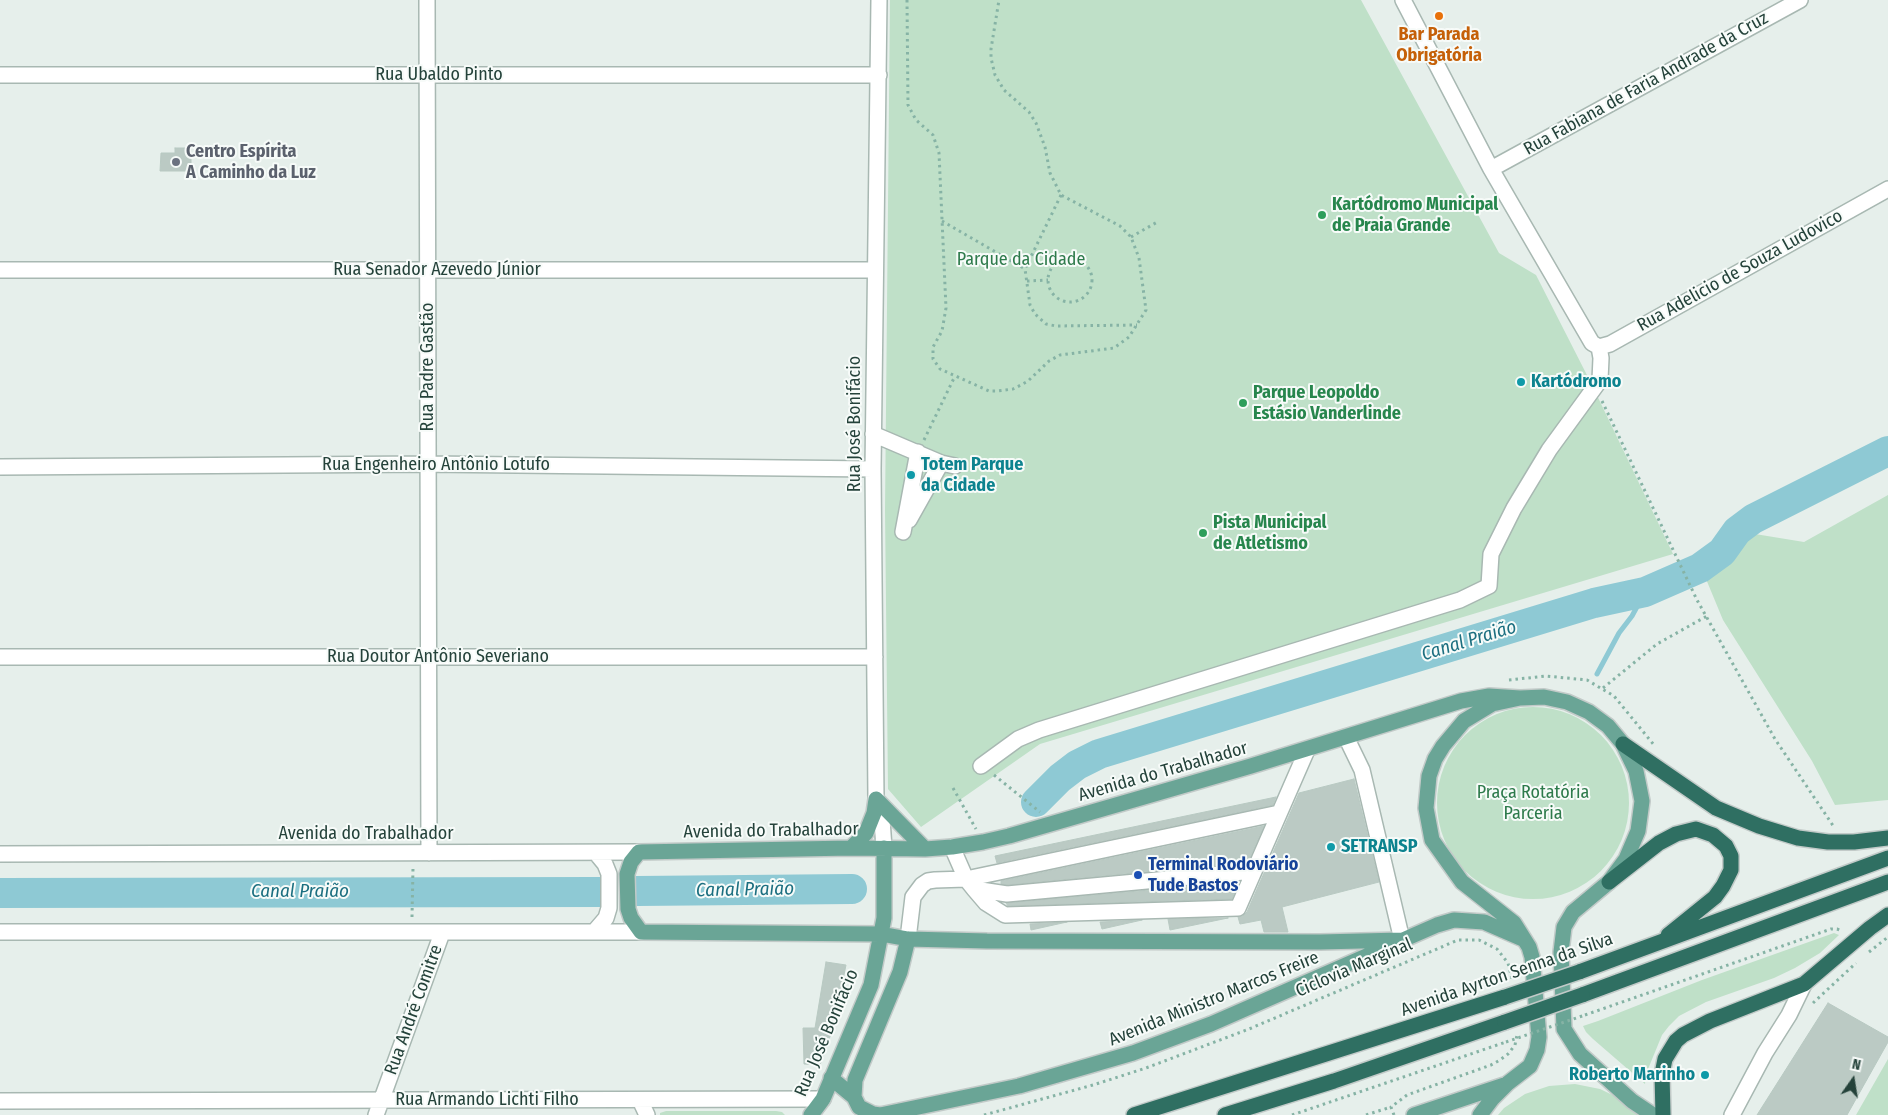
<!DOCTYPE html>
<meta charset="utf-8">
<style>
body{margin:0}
#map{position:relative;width:1888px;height:1115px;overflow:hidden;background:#e6efeb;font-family:"Fira Sans Condensed",sans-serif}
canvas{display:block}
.north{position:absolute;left:1828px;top:1055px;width:50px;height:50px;-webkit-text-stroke:4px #f7fbf9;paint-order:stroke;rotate:13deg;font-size:14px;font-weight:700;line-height:20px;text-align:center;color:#24423a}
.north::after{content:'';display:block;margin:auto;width:18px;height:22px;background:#24423a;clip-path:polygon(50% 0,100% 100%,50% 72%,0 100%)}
</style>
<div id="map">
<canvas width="1888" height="1115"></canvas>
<div class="north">N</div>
</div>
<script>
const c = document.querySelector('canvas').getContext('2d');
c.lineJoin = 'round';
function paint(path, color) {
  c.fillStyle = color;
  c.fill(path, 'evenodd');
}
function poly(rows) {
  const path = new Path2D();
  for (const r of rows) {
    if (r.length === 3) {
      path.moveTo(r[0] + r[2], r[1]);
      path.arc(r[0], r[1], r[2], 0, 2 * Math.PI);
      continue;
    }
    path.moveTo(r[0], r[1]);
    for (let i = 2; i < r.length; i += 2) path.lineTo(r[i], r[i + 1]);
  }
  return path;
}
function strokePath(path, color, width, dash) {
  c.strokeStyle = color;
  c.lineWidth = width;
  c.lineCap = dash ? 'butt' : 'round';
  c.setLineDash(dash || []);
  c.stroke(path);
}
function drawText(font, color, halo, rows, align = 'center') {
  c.font = font + ' "Fira Sans Condensed",sans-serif';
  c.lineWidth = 4;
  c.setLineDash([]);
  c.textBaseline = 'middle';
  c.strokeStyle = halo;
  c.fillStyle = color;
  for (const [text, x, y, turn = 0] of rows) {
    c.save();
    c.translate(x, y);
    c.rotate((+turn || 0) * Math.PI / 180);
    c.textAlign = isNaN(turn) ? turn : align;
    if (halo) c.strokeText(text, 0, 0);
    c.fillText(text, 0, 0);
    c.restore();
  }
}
paint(poly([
 [890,0,1361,0,1499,253,1536,275,1592,385,1673,554,1040,744,921,827,888,789,885,510],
 [1888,495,1888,800,1835,805,1812,761,1723,620,1706,579,1755,534,1804,542],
 [1533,803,96],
 [1834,933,1839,935,1820,953,1795,968,1774,978,1706,1002,1679,1016,1669,1026,1662,1035,1646,1074,1645,1084,1593,1039,1586,1032,1583,1026,1598,1021,1702,980],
 [1888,1059,1888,1115,1856,1115],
 [1575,1084,1600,1089,1623,1100,1641,1115,1498,1115,1504,1108,1525,1094,1549,1086],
 [666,1111,776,1111,782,1112,785,1115,660,1115,660,1113]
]), '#bfe0c8');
strokePath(poly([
 [1597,674,1619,633,1632,616,1645,592]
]), '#8ec9d4', 5);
strokePath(poly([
 [1036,802,1060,778,1077,765,1099,754,1594,603,1645,592,1700,568,1722,552,1737,531,1753,519,1888,451],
 [637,891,852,889],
 [0,893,600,892]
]), '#8ec9d4', 30);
const building = poly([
 [175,148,191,148,191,171,160,171,161,153,175,153,175,148],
 [1354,779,1379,882,1282,907,1288,932,1264,932,1261,920,1240,924,1238,917,1243,916,1247,912,1299,793,1354,779],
 [1276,797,1273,805,997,863,995,856,1276,797],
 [1264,826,1248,862,1007,885,1001,884,1001,881,1264,826],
 [1239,882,1232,899,1008,906,1006,903,1239,882],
 [1228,918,1170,930,1168,919,1228,918],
 [1142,920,1102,929,1100,922,1142,920],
 [1067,922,1031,930,1030,924,1067,922],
 [826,962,846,965,833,1028,820,1065,804,1064,803,1028,815,1028,826,962],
 [1828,1003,1888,1037,1888,1042,1847,1115,1757,1115,1828,1003]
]);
paint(building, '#bbcac4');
strokePath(building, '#b8c9c2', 1);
const minor = poly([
 [427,0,429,853],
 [879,0,873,469,876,799,882,820,884,848],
 [1403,0,1491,169,1592,343,1599,347,1610,344,1888,189],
 [0,75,879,75],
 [1491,169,1800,0],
 [0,270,874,270],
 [873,434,941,463,955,466],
 [0,467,428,464,873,469],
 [909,520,941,463],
 [903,532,918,452],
 [0,657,875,657],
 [1346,737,1362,770,1402,940],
 [981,766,1018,739,1039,730,1460,600,1489,586,1491,554,1514,508,1549,450,1600,380,1601,358,1599,347],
 [952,847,966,879,974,889,986,903,1005,915,1238,908,1307,750],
 [0,854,639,852],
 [974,889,1007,894,1254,871],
 [0,932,641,932],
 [594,932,606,918,609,908,609,874,605,864,596,853],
 [908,939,913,897,922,885,928,881,935,880,966,879,1279,813],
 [640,1100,647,1115],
 [0,1101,823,1099],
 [376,1115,442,933],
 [1732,1115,1765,1053,1789,1015,1804,984]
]);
const major = poly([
 [876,799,925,849],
 [851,848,866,833,874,813,876,799],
 [1402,940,1320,942,987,941,908,939,881,934,641,932,631,918,628,909,627,874,631,862,639,852,851,848,925,849,952,847,983,842,1009,836,1251,766,1461,701,1489,696,1520,698],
 [831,1078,854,1097,859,1107,873,1114,880,1115,1019,1086,1133,1053,1211,1024,1437,925,1454,920,1484,922,1523,939],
 [854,1097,855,1080,900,972,908,939],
 [811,1115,823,1099,871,985,884,918,884,848],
 [1414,1115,1504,1085],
 [1480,1115,1492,1099,1508,1083,1530,1066,1537,1050,1539,1037,1532,957,1529,947,1514,923,1462,882,1432,840,1426,808,1429,776,1435,759,1443,746,1464,721,1492,704,1520,698,1544,697,1567,702,1589,712,1608,726,1623,744,1636,771,1642,801,1638,831,1626,859,1609,882,1573,912,1564,927,1561,952,1564,1029,1580,1054,1632,1101,1653,1115]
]);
const highway = poly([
 [1623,744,1716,808,1759,826,1798,838,1828,842,1854,842,1888,838],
 [1609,882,1659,843,1676,834,1696,829,1713,835,1726,846,1731,856,1731,870,1723,886,1715,897,1668,935],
 [1579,972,1888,858],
 [1582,995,1888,882],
 [1134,1115,1505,997],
 [1225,1115,1334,1081,1505,1022],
 [1663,1115,1662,1074,1665,1059,1676,1041,1683,1035,1710,1021,1804,984,1870,928,1888,915]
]);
strokePath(minor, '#a8b8b2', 18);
strokePath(major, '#c2cac8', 18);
strokePath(highway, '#c2cac8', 18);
strokePath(poly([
 [907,0,908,105,916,120,933,135,939,153,946,308,942,331,933,347,933,359,940,369,989,391,997,391,1013,389,1021,385,1028,381,1049,361,1060,355,1114,348,1129,337,1146,310,1139,258,1131,237,1120,226,1061,195,1050,173,1045,147,1036,123,1029,112,1004,90,995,75,991,58,991,49,999,0],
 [1061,195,1025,269,1030,305,1035,314,1046,324,1056,326,1137,325],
 [942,221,1025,269],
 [1131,237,1159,221],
 [1070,280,22],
 [1027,281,1048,280],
 [1602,401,1697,600,1775,739,1834,827],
 [924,440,955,376],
 [1509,680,1546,676,1587,680,1614,696,1654,745],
 [1603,688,1657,644,1707,616],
 [994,775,1040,812],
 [953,788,976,829],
 [412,917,413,868],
 [1869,952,1888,937],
 [1813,1003,1856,963],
 [1585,1015,1831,929,1837,929,1842,931],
 [984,1115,1093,1085,1146,1068,1249,1029,1458,940,1479,940,1497,949,1508,963,1512,979],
 [1292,1115,1506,1042],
 [1366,1115,1391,1107],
 [1394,1115,1391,1107,1407,1095,1491,1065,1500,1060,1508,1054,1515,1045,1517,1035]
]), '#86b3a5', 3, [2.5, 4]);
strokePath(minor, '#fff', 15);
strokePath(major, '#6aa596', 15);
strokePath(highway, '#2f6f62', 15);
const highwayBridge = poly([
 [1505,997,1579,972],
 [1505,1022,1582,995]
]);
strokePath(highwayBridge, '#c2cac8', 18, []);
strokePath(poly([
 [1506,1042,1585,1015]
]), '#86b3a5', 3, [2.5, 4]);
strokePath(highwayBridge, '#2f6f62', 15);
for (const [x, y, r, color] of [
 [1439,16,5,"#e8710a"],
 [176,162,5,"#6b7280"],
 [1322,215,5,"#2e9e5b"],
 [1521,382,5,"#0f9aa8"],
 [1243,403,5,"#2e9e5b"],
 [911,475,5,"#0f9aa8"],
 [1203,533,5,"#2e9e5b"],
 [1331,847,5,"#0f9aa8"],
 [1138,875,5,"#1a4fb4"],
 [1705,1075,5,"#0f9aa8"]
]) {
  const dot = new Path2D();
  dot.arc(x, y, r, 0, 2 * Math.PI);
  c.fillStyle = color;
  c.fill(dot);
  strokePath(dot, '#f7fbf9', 2);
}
drawText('bold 18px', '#c56008', '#f7fbf9', [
 ["Bar Parada",1439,35],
 ["Obrigatória",1439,56]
]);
drawText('18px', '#24423a', '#f7fbf9', [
 ["Rua Ubaldo Pinto",439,75],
 ["Rua Fabiana de Faria Andrade da Cruz",1646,84,-29],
 ["Rua Senador Azevedo Júnior",437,270],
 ["Rua Adelicio de Souza Ludovico",1740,271,-29],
 ["Rua Padre Gastão",428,367,-90],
 ["Rua José Bonifácio",855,424,-90],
 ["Rua Engenheiro Antônio Lotufo",436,465],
 ["Rua Doutor Antônio Severiano",438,657],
 ["Avenida do Trabalhador",1163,772,-16],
 ["Avenida do Trabalhador",771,831,-1],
 ["Avenida do Trabalhador",366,834],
 ["Ciclovia Marginal",1354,968,-23],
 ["Avenida Ayrton Senna da Silva",1507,975,-19],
 ["Avenida Ministro Marcos Freire",1214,999,-22],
 ["Rua André Comitre",414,1010,-70],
 ["Rua José Bonifácio",827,1033,-67],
 ["Rua Armando Lichti Filho",487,1100]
]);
drawText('bold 18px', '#5b616d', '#f7fbf9', [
 ["Centro Espírita",186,152],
 ["A Caminho da Luz",186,173]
], 'left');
drawText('bold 18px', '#27864d', '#f7fbf9', [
 ["Kartódromo Municipal",1332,205],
 ["de Praia Grande",1332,226],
 ["Parque Leopoldo",1253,393],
 ["Estásio Vanderlinde",1253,414],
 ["Pista Municipal",1213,523],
 ["de Atletismo",1213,544]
], 'left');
drawText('18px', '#2d7a4b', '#f7fbf9', [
 ["Parque da Cidade",1021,260],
 ["Praça Rotatória",1533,793],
 ["Parceria",1533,814]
]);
drawText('bold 18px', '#0d838f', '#f7fbf9', [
 ["Kartódromo",1531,382],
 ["Totem Parque",921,465],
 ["da Cidade",921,486],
 ["SETRANSP",1341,847],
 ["Roberto Marinho",1695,1075,"right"]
], 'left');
drawText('bold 18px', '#164399', '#f7fbf9', [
 ["Terminal Rodoviário",1148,865],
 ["Tude Bastos",1148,886]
], 'left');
drawText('italic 19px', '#1c6f80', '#f7fbf9', [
 ["Canal Praião",1469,641,-17],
 ["Canal Praião",745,890,-1],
 ["Canal Praião",300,892]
]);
</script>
